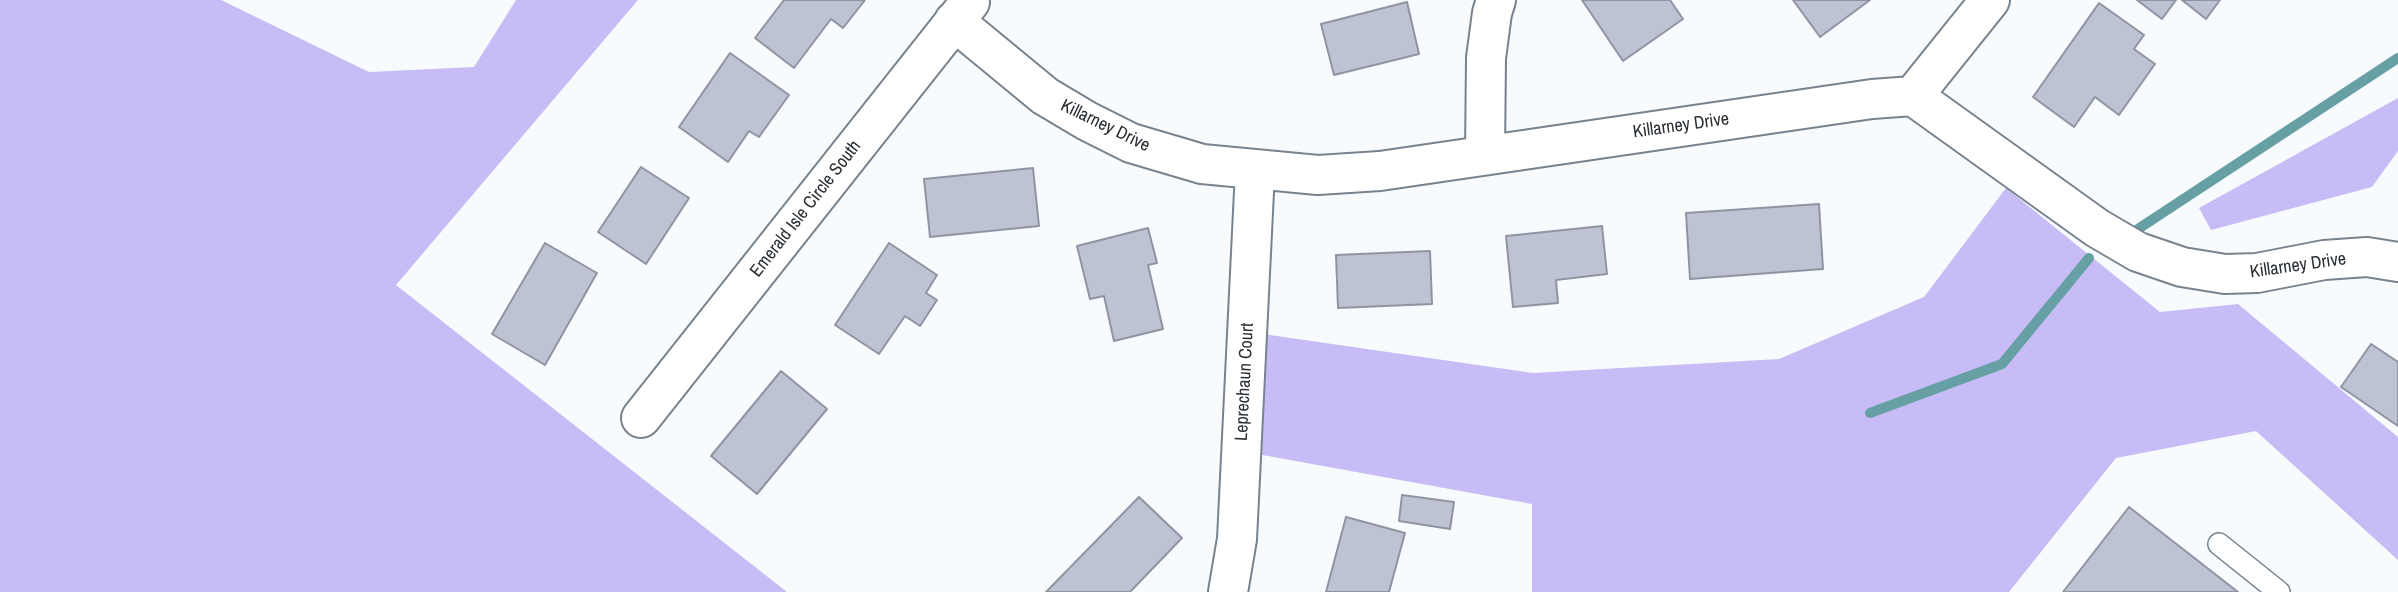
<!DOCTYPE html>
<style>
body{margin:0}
canvas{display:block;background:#f8fbfe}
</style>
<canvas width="2398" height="592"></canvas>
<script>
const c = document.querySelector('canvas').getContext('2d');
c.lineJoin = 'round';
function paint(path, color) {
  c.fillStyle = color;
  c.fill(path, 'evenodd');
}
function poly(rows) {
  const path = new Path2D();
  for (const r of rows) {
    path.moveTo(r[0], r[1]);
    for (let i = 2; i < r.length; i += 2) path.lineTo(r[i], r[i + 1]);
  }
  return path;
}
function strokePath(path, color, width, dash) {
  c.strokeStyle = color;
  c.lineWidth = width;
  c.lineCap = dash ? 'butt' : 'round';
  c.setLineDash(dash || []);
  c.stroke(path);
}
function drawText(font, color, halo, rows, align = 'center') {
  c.font = font + ' "Archivo Narrow",sans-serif';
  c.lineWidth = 5;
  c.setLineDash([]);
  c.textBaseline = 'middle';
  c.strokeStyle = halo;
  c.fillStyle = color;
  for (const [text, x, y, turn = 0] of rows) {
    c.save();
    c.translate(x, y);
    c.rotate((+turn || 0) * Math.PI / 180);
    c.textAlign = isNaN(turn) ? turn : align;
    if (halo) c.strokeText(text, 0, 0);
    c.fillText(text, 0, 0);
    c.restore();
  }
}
paint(poly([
 [0,0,221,0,369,72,474,67,516,0,638,0,396,285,787,592,0,592],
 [2398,98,2398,151,2372,187,2211,230,2199,208],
 [2006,188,2160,312,2238,304,2398,437,2398,560,2256,431,2116,458,2009,592,1532,592,1532,504,1257,454,1263,334,1533,373,1779,359,1924,297]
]), '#c7bcf5');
strokePath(poly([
 [2138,229,2398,58],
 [1870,413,2002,364,2089,258]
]), '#66a0a4', 10);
const building = poly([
 [784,0,865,0,843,28,831,19,794,68,755,38,784,0],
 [1582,0,1670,0,1683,19,1623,61,1582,0],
 [1793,0,1870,0,1820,37,1793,0],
 [2137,0,2176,0,2162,19,2137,0],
 [2182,0,2220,0,2206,19,2182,0],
 [1407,2,1419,54,1334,75,1321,24,1407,2],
 [2099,3,2144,35,2134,49,2155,64,2119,115,2095,97,2074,127,2033,97,2099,3],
 [730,53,789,95,759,137,749,131,728,162,679,127,730,53],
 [641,167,689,198,646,264,598,232,641,167],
 [1033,168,1039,226,930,237,924,179,1033,168],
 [1819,204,1823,269,1690,279,1686,213,1819,204],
 [1602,226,1607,274,1556,280,1558,303,1513,307,1506,236,1602,226],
 [1148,228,1157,263,1148,265,1163,329,1114,341,1104,296,1090,299,1077,246,1148,228],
 [545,243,597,273,545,365,492,334,545,243],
 [889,243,937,275,926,293,937,300,920,326,905,316,879,354,835,325,889,243],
 [1430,251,1432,304,1338,308,1336,255,1430,251],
 [2371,344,2398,362,2398,426,2341,387,2371,344],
 [781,371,827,409,757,494,711,456,781,371],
 [1402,495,1454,502,1450,529,1399,521,1402,495],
 [1139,497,1182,538,1130,592,1046,592,1139,497],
 [2129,507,2238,592,2063,592,2129,507],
 [1346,517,1405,533,1389,592,1326,592,1346,517]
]);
paint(building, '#bdc3d2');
strokePath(building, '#8f94a3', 2);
const lane = poly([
 [2219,544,2279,592]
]);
const street = poly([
 [954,21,1045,96,1087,121,1131,143,1202,164,1318,175,1380,171,1872,99,1913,96,2097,228,2138,252,2182,267,2225,274,2257,273,2324,260,2367,257,2398,262],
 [1913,96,1990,0],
 [1485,154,1486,58,1492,13,1496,0],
 [641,418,970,2],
 [1228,592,1237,539,1255,171]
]);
strokePath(lane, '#77838e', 24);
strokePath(street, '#77838e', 42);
strokePath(lane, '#fff', 21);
strokePath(street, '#fff', 38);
drawText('18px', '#2a2f34', '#fff', [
 ["Killarney Drive",1105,126,26],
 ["Killarney Drive",1681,126,-8],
 ["Emerald Isle Circle South",806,209,-52],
 ["Killarney Drive",2298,266,-8],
 ["Leprechaun Court",1245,382,-87]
]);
</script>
